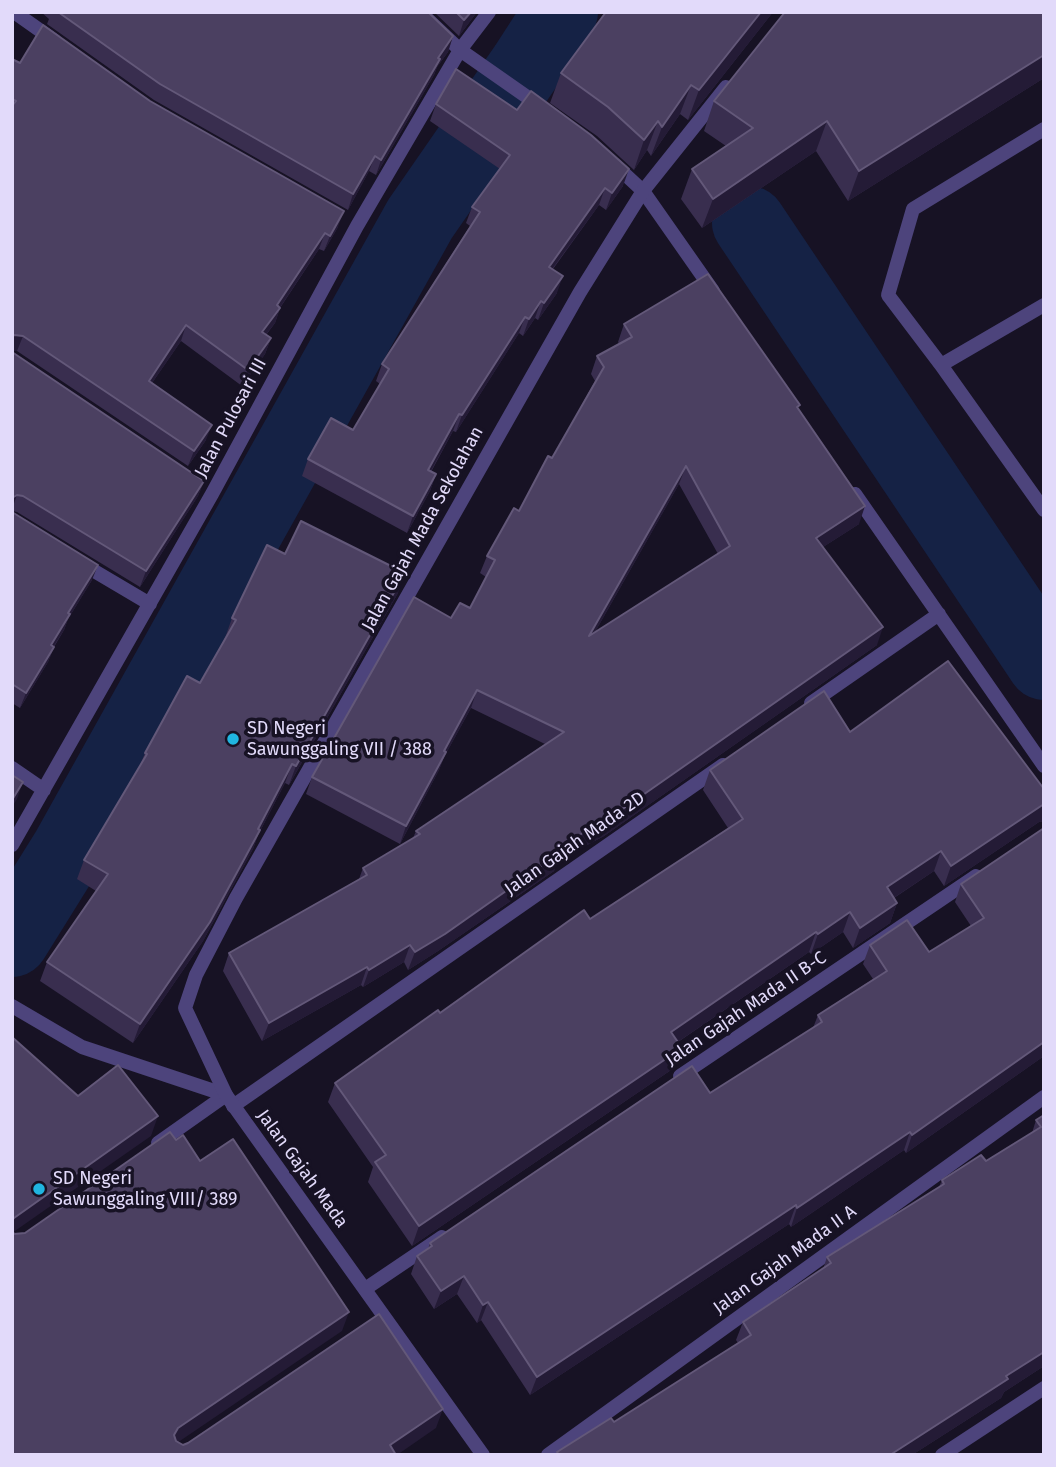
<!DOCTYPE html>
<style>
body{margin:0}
#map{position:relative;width:1056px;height:1467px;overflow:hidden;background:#171224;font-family:"Fira Sans",sans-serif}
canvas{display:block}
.frame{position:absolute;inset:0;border:14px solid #e2dafa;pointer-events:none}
</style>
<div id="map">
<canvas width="1056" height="1467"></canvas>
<div class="frame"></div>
</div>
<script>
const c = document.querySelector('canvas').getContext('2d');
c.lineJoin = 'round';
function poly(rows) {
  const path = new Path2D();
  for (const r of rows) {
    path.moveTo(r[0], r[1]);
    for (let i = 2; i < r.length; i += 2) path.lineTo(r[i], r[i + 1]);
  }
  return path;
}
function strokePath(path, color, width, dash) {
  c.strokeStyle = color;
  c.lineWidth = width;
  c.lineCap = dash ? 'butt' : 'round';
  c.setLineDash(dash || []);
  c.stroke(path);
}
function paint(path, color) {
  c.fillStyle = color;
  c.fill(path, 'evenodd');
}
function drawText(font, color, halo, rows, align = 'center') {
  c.font = font + ' "Fira Sans",sans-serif';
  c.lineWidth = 7;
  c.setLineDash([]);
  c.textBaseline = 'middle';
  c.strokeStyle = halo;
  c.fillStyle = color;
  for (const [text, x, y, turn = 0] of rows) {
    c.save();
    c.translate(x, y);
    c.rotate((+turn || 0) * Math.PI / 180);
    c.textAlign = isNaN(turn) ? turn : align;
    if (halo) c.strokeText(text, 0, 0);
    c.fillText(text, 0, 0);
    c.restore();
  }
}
strokePath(poly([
 [749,223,1044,663],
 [12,940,68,850,420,219,526,66,561,12]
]), '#152245', 74);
strokePath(poly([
 [14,12,55,41],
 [420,12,460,50,540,106],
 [1044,129,913,209,888,295,941,365,1044,510],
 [614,164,643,191,713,291],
 [941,365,1044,305],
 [855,494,1044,766],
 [79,562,150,604],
 [811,703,939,614],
 [12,768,44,790],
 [12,845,212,494,357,226,460,50,489,12],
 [12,1006,82,1047,226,1095],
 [680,1076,976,876],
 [233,1106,723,765],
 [158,1143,226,1095],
 [365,1289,442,1237],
 [548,1455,1044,1097],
 [942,1455,1044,1388]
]), '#4d447c', 14);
strokePath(poly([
 [483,1455,226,1095,185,1008,196,975,236,898,580,292,643,191,726,87]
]), '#4d447c', 14);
paint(poly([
 [41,12,428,12,453,36,448,52,437,67,434,75,376,175,369,171,348,210,154,100,47,24,49,19],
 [434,12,477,12,459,36],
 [773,12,688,120,680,114,651,156,647,150,634,170,597,136,550,103,561,73],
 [1044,12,1044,78,848,201,816,151,702,228,681,199,692,169,726,146,704,131,714,101],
 [12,59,20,63,150,101,338,227,324,251,319,249,280,308,275,323,266,335,271,338,265,354,242,386,181,341,152,383,206,440,188,466,17,351,12,351],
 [436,104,623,186,606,210,599,205,553,269,557,293,538,320,535,318,523,336,519,333,456,432,453,431,431,472,436,474,430,491,407,533,302,476,308,459,353,430,380,384,376,381,382,364,470,226,466,223,472,207,500,169,430,121],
 [624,324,798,408,859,524,823,547,877,645,604,836,557,861,554,871,438,951,408,970,404,962,363,987,361,985,262,1041,223,971,229,953,359,879,363,868,413,838,416,831,545,744,471,708,444,757,439,770,400,844,306,794,312,777,451,618,470,608,486,577,480,573,487,556,519,511,552,458,595,381,591,374,597,356,619,344,618,342],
 [679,484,718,554,595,632],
 [12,352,204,481,198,496,140,587,17,512,12,511],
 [12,512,92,580,68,619,64,630,54,647,48,662,20,708,12,703],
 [285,554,398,593,289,785,285,783,258,835,253,849,203,941,133,1043,40,981,47,962,96,891,77,879,84,860,140,765,145,753,200,683,225,638,232,618],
 [850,732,1044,789,1044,821,1039,822,944,886,934,871,894,898,897,903,890,923,853,948,843,932,811,954,809,952,678,1042,682,1048,674,1068,412,1246,368,1182,373,1167,328,1102,335,1083,440,1013,590,919,728,828,703,790,710,770],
 [1044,828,1044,1056,906,1153,904,1150,791,1227,789,1224,530,1395,481,1320,477,1323,457,1294,434,1309,411,1274,417,1256,428,1249,430,1243,710,1093,813,1028,818,1015,873,979,863,964,870,945,929,952,971,926,955,902,961,884],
 [1044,1115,1044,1366,1004,1392,1001,1398,912,1455,556,1455,557,1452,614,1422,738,1343,736,1340,743,1322,823,1269,827,1257,939,1187,942,1180,986,1161,1032,1133,1036,1120]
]), '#392e4f');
paint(poly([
 [471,12,477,12,459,36,464,20],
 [761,12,773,12,688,120,699,90],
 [453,36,448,52,437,67,434,75,376,175,381,160,438,58],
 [1044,55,1044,78,848,201,859,171],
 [691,85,680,114,651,156,662,127],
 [658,121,647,150,634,170,644,140],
 [827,121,816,151,702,228,713,199],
 [375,156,369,171,348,210,353,194],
 [629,169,623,186,606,210,612,193],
 [605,188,599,205,542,283,549,267],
 [344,211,338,227,324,251,330,236],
 [325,233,319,249,279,309,280,308,275,323,256,347,262,332,277,305],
 [563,276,557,293,538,320,544,303],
 [541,301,535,318,523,336,529,319],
 [525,317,519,333,456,432,462,415],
 [186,325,181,341,143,396,149,381],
 [14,335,23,336,17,351,12,351,12,336],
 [271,338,265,354,242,386,248,370],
 [459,414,453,431,422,487,428,470],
 [212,425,206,440,188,466,194,451],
 [686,466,679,484,583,653,589,636],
 [436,474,430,491,407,533,413,516],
 [204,481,198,496,140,587,146,571],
 [17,495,12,509,12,498],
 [865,506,859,524,809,556,816,538],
 [98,565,92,580,68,619,64,630,45,660,51,645,68,613],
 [405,573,398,593,289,785,296,766],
 [883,627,877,645,604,836,557,861,554,871,438,951,408,970,415,952,556,848],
 [54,647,48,662,20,708,26,693],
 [477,690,471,708,444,757,439,770,400,844,406,826,444,751],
 [292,764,285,783,258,835,253,849,203,941,133,1043,140,1024,258,829],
 [23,782,17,799,12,807,12,800],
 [1044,804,1044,821,1039,822,944,886,951,866],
 [941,851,934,871,880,907,887,887],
 [897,903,890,923,853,948,860,928],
 [850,912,843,932,811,954,818,934],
 [816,932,809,952,663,1052,671,1032],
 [410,945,404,962,363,987,369,970],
 [367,967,361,985,262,1041,269,1023],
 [1044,1042,1044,1056,906,1153,912,1135],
 [682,1048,674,1068,412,1246,419,1226],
 [158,1116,151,1136,12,1233,12,1220,14,1218],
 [910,1132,904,1150,791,1227,797,1208],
 [796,1205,789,1224,530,1395,537,1377],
 [464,1276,457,1294,434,1309,441,1291],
 [488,1302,481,1320,477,1323,483,1305],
 [349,1312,342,1331,171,1447,174,1435,178,1428],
 [1044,1352,1044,1366,1004,1392,1001,1398,912,1455,890,1455,1006,1376],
 [443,1409,436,1428,397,1455,390,1445]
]), '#241b36');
const building = poly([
 [58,12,428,12,453,36,438,58,440,59,381,160,375,156,353,194,160,84,58,12],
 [456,12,471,12,464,20,456,12],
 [606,12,761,12,699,90,691,85,662,127,658,121,644,140,608,107,561,73,606,12],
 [785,12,1044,12,1044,55,859,171,827,121,713,199,692,169,753,128,714,101,785,12],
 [43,25,150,101,344,211,330,236,325,233,277,305,280,308,262,332,271,338,248,370,186,325,149,381,212,425,194,451,23,336,14,335,12,336,12,106,16,101,12,99,12,59,20,63,43,25],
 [456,69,517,110,531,91,591,135,629,169,612,193,605,188,549,267,563,276,544,303,541,301,529,319,525,317,462,415,459,414,428,470,436,474,413,516,308,459,331,418,353,430,389,369,382,364,480,212,472,207,510,155,436,104,456,69],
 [708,274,800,405,797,407,865,506,816,538,883,627,610,818,556,848,560,853,445,934,415,952,410,945,369,970,367,967,269,1023,229,953,367,875,363,868,420,834,416,831,564,732,477,690,444,751,446,752,406,826,312,777,414,597,451,618,460,603,470,608,495,560,487,556,514,508,519,511,548,456,552,458,604,367,597,356,632,337,624,324,708,274],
 [686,466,730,546,589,636,686,466],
 [12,352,204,481,146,571,23,496,17,495,12,498,12,352],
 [12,512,98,565,68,613,70,614,51,645,54,647,26,693,12,684,12,512],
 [301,521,405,573,296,766,292,764,258,829,260,830,210,922,140,1024,47,962,108,874,84,860,147,754,145,753,187,676,200,683,236,620,232,618,267,545,285,554,301,521],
 [948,661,1044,789,1044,804,951,866,941,851,887,887,897,903,860,928,850,912,818,934,816,932,671,1032,682,1048,419,1226,375,1162,386,1155,335,1083,438,1010,440,1013,584,910,590,919,743,819,710,770,824,691,850,732,948,661],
 [12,775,23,782,12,800,12,775],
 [1044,828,1044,1042,912,1135,910,1132,797,1208,796,1205,537,1377,488,1302,483,1305,464,1276,441,1291,417,1256,432,1246,430,1243,692,1066,710,1093,822,1022,818,1015,887,971,870,945,907,920,929,952,984,918,961,884,1044,828],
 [12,1037,78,1096,118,1065,158,1116,14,1218,12,1220,12,1037],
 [1044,1115,1044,1352,1006,1376,1008,1379,890,1455,559,1455,557,1452,611,1418,614,1422,751,1335,743,1322,831,1263,827,1257,944,1184,942,1180,981,1155,986,1161,1041,1127,1036,1120,1044,1115],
 [170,1132,176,1140,183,1135,200,1161,233,1139,349,1312,178,1428,174,1435,176,1441,183,1445,188,1443,379,1314,443,1409,390,1445,396,1455,12,1455,12,1230,14,1234,25,1233,170,1132]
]);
paint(building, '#4b4061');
strokePath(building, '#635879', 2);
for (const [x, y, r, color] of [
 [233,739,7,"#20b5e0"],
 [39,1189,7,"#20b5e0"]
]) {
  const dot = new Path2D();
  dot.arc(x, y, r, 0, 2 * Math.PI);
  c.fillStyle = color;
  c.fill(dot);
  strokePath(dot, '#171224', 2.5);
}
drawText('18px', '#e2dafa', '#171224', [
 ["Jalan Pulosari III",231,418,-62],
 ["Jalan Gajah Mada Sekolahan",423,529,-61],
 ["Jalan Gajah Mada 2D",575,844,-35],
 ["Jalan Gajah Mada II B-C",746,1009,-34],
 ["Jalan Gajah Mada",302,1169,54],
 ["Jalan Gajah Mada II A",785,1260,-36]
]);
drawText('18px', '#e2dafa', '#171224', [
 ["SD Negeri",247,729],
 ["Sawunggaling VII / 388",247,750],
 ["SD Negeri",53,1179],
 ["Sawunggaling VIII/ 389",53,1200]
], 'left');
</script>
